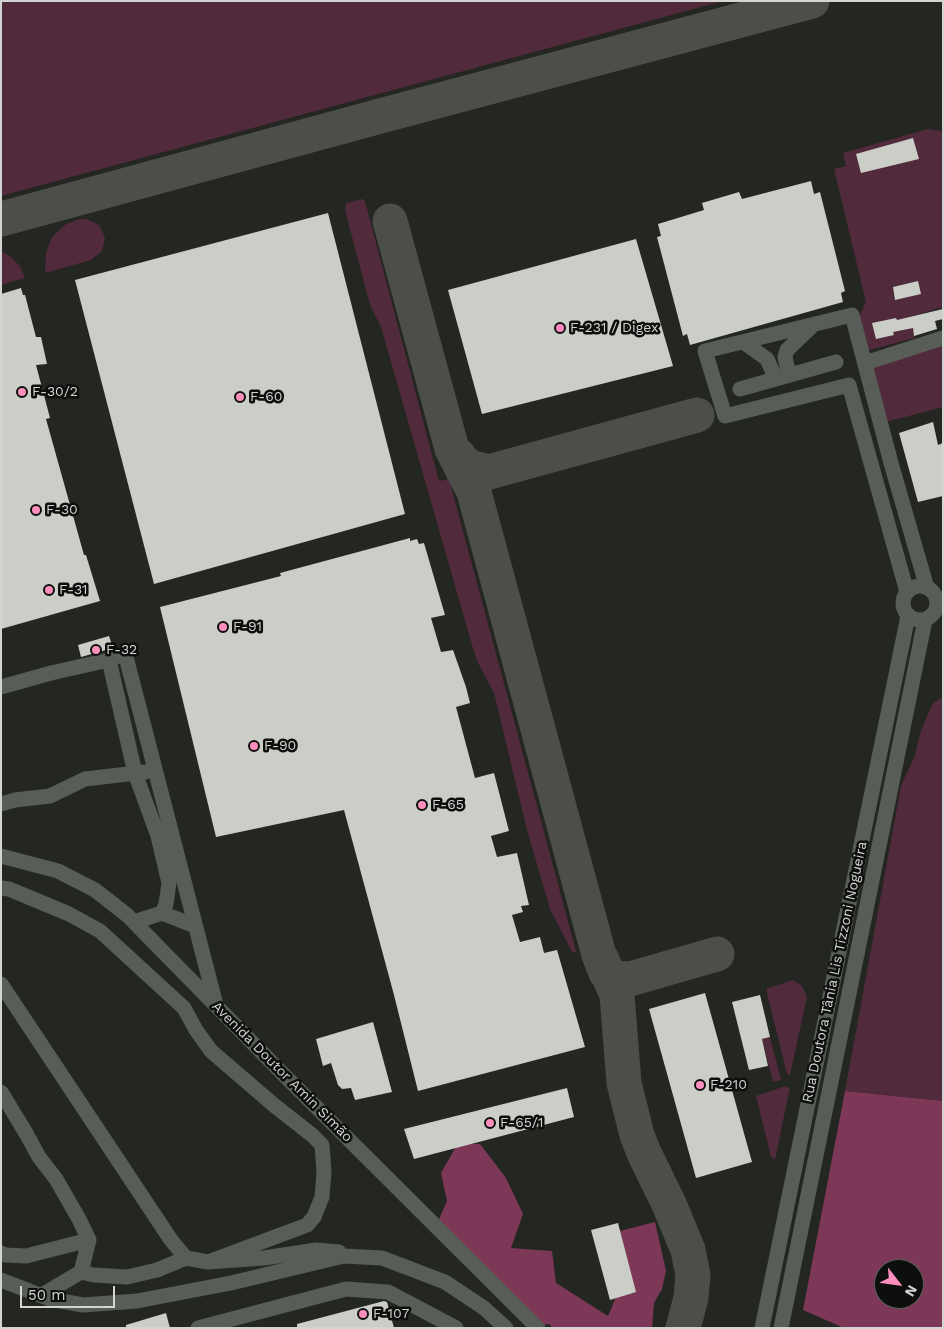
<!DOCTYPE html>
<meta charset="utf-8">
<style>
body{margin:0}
#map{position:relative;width:944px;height:1329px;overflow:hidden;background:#232621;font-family:"Work Sans",sans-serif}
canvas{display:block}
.frame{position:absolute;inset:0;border:2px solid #d2d5d1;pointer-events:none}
.north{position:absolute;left:874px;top:1259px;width:50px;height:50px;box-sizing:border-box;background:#0d0f0d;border:1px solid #5c5e5b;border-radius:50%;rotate:120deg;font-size:14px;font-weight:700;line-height:20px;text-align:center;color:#d2d5d1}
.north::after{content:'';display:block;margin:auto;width:18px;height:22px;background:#fe8ebe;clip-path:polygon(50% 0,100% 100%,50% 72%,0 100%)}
.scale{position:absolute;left:20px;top:1286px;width:95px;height:22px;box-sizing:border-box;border:2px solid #d2d5d1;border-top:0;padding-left:6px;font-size:15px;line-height:18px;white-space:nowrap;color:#d2d5d1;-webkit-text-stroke:4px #0d0f0d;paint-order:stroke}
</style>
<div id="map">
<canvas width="944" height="1329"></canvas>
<div class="frame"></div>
<div class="north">N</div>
<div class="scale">50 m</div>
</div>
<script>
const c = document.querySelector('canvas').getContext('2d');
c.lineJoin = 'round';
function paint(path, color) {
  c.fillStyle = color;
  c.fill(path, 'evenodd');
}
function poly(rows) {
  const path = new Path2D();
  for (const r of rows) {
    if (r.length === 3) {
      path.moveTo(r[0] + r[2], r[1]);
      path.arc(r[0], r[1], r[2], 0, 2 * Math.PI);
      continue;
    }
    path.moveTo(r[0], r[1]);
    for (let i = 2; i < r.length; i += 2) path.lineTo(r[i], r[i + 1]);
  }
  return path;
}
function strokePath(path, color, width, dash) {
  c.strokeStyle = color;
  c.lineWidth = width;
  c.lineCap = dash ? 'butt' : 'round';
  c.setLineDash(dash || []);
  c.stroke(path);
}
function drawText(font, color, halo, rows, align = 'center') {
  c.font = font + ' "Work Sans",sans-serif';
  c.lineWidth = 5;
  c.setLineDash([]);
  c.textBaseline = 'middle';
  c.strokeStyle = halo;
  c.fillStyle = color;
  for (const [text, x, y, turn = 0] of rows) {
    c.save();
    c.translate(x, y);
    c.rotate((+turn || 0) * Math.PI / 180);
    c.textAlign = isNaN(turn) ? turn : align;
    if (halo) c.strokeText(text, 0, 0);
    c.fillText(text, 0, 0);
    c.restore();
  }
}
paint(poly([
 [1,1,723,1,1,196],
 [928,129,943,131,943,307,910,317,915,338,869,350,858,318,866,302,834,169,846,166,843,153],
 [362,199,365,201,366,205,439,481,449,479,576,951,574,953,572,952,550,909,527,830,494,693,477,661,472,645,381,327,370,305,345,210,346,203],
 [80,219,86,219,99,225,105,238,102,251,91,260,45,273,46,253,52,237,66,224],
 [1,251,11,257,20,266,25,278,1,285],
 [943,344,943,407,886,422,870,364],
 [943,697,943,1101,845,1091,901,786,915,755,921,730,933,703],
 [793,980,802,986,807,997,790,1075,787,1074,766,989],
 [770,1037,781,1080,773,1082,762,1039],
 [786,1086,790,1089,789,1092,775,1160,771,1157,756,1096]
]), '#512a3b');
paint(poly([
 [845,1091,943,1101,943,1328,844,1328,803,1310],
 [884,1269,914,1269,914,1299,884,1299],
 [458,1143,480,1144,506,1178,523,1214,511,1248,552,1251,556,1283,608,1316,627,1271,620,1231,655,1222,666,1271,662,1289,654,1303,652,1328,553,1328,549,1324,543,1325,439,1219,447,1201,441,1173]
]), '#7d3857');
strokePath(poly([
 [1,219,384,115,812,1],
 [390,221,452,449,474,492,599,955,606,973,612,978,630,979,717,954],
 [458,455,464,463,473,468,489,472,697,415],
 [601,958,617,995,624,1083,637,1135,644,1153,669,1204,688,1250,693,1275,691,1298,683,1328]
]), '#4b4e49', 35);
paint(poly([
 [913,138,919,159,861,173,856,154],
 [811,181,814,194,820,192,845,291,841,293,843,302,690,345,687,334,683,336,657,237,661,236,658,224,704,210,702,203,739,192,742,199],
 [328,213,405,514,154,584,75,280],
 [636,239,673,366,482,414,448,290],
 [918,281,921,294,895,300,893,287],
 [21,288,23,295,25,295,36,337,41,337,47,364,36,365,50,418,46,419,84,555,86,555,100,601,1,629,1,294],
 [943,309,943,319,935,321,937,329,914,336,913,328,893,332,894,335,876,339,872,323,896,318,897,320],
 [933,422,938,445,943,443,943,496,918,502,899,433],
 [410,538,410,541,417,539,419,544,424,543,445,615,431,618,441,652,453,650,466,687,470,703,456,707,475,778,494,773,509,831,491,836,497,857,517,853,529,905,521,906,523,912,512,915,520,942,540,937,544,953,557,950,585,1047,418,1091,394,995,344,810,216,837,160,607,281,576,280,573],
 [109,636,113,648,81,657,78,645],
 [705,993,752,1162,696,1178,649,1009],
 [760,995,770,1037,762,1039,768,1066,749,1070,732,1002],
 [373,1022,392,1092,355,1100,351,1088,342,1089,338,1085,331,1063,323,1066,316,1039],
 [567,1088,574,1117,414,1159,404,1129],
 [618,1223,636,1292,610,1300,591,1230],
 [384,1301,387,1302,394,1328,297,1328,297,1324],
 [166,1313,170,1328,126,1328,126,1325]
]), '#cacec7');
strokePath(poly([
 [743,342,767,359,776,379],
 [865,363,943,338],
 [789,375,785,357,787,350,813,325],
 [740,389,836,362],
 [920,603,17],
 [907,592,849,385,725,416,705,351,852,315,891,463,927,588],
 [109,660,135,773,158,836,169,883,166,904,162,913,134,922],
 [1,687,51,673,109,660,125,653,216,1005],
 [1,804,15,800,50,796,85,779,145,772],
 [1,856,58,871,95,890,127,915,283,1074,538,1328],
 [1,888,9,889,69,914,100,931,184,1008,196,1030,211,1051,275,1106,312,1135,322,1145,324,1172,322,1197,314,1217,307,1225,208,1262],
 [162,913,195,926],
 [1,984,171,1240,186,1258],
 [1,1092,27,1135,39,1157,56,1179,79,1219,89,1240,81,1272],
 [1,1253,5,1255,26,1256,89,1240],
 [1,1280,50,1299,83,1305,137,1301,231,1283,344,1256,382,1258,445,1282,484,1308,506,1328],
 [42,1295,81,1272,94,1275,127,1277,157,1270,186,1258,208,1262,264,1258,316,1250,339,1252],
 [198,1328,346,1289,388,1292,456,1328],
 [762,1328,908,616],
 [781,1328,925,620]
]), '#595d57', 15);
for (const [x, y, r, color] of [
 [560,328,5,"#fe8ebe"],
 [22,392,5,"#fe8ebe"],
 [240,397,5,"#fe8ebe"],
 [36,510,5,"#fe8ebe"],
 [49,590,5,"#fe8ebe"],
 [223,627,5,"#fe8ebe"],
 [96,650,5,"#fe8ebe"],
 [254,746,5,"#fe8ebe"],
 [422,805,5,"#fe8ebe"],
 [700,1085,5,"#fe8ebe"],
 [490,1123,5,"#fe8ebe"],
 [363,1314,5,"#fe8ebe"]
]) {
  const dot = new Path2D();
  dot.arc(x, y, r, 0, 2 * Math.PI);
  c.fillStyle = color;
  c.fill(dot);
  strokePath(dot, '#0d0f0d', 2);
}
drawText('14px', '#d2d5d1', '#0d0f0d', [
 ["F-231 / Digex",570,328],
 ["F-30/2",32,392],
 ["F-60",250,397],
 ["F-30",46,510],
 ["F-31",59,590],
 ["F-91",233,627],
 ["F-32",106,650],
 ["F-90",264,746],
 ["F-65",432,805],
 ["F-210",710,1085],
 ["F-65/1",500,1123],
 ["F-107",373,1314]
], 'left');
drawText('14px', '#d2d5d1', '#0d0f0d', [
 ["Rua Doutora Tânia Lis Tizzoni Nogueira",835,972,-78],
 ["Avenida Doutor Amin Simão",282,1072,45]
]);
</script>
